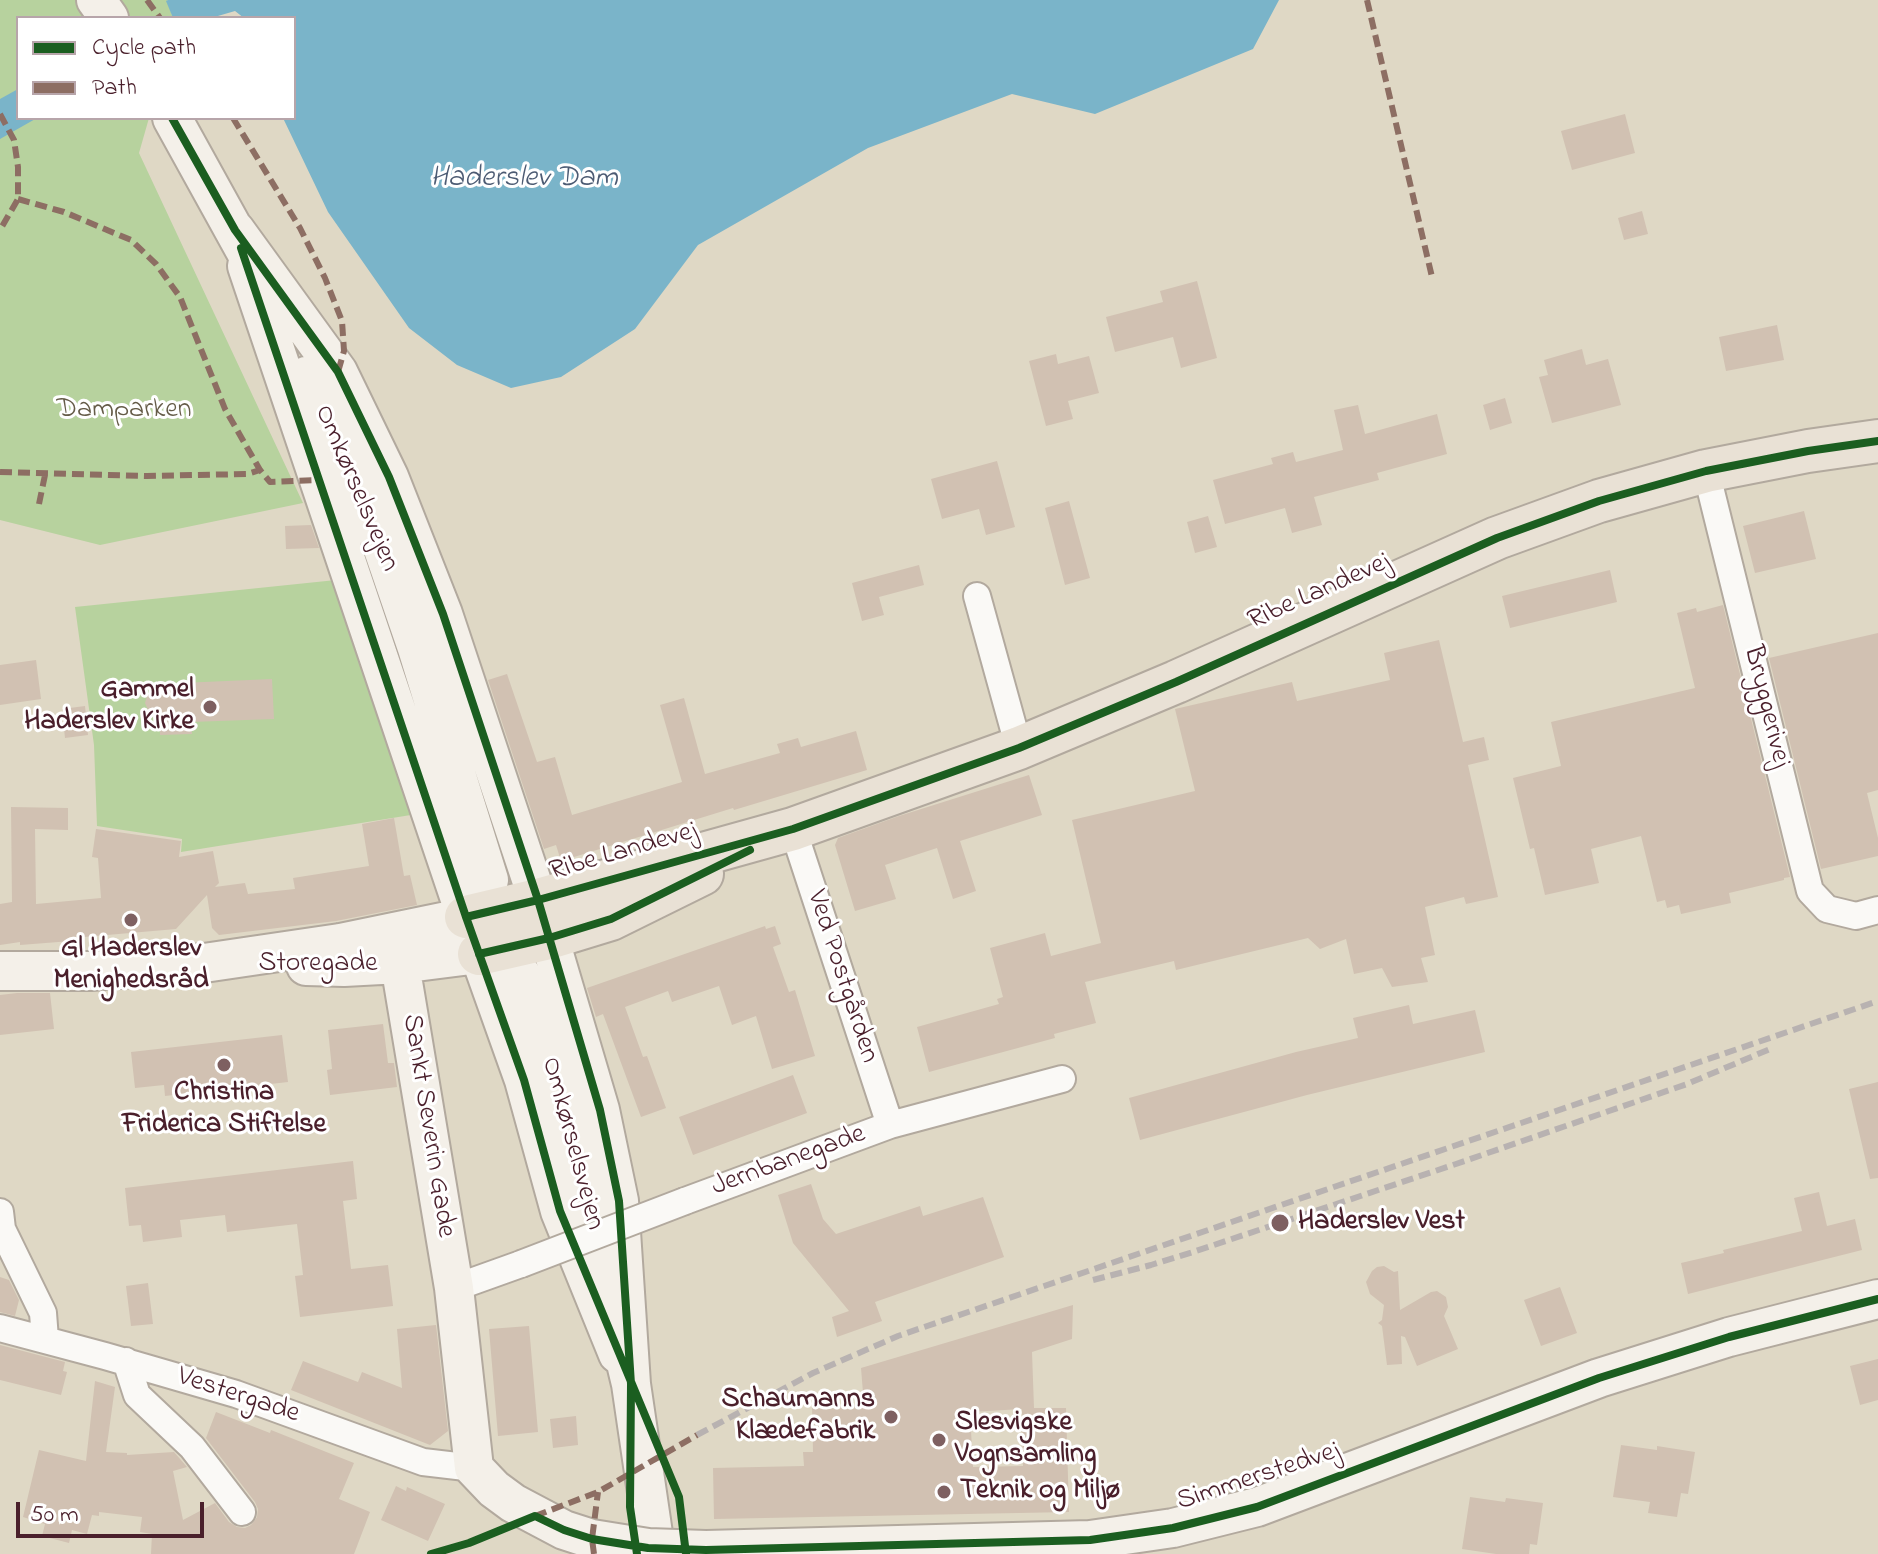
<!DOCTYPE html>
<meta charset="utf-8">
<style>
body{margin:0}
#map{position:relative;width:1878px;height:1554px;overflow:hidden;background:#dfd8c5;font-family:"Indie Flower",sans-serif}
canvas{display:block}
.legend{position:absolute;left:16px;top:16px;width:280px;height:104px;box-sizing:border-box;background:#fff;border:2px solid #b7a5aa;margin:0;padding:10px 14px;list-style:none;font-size:24px;color:#4a1f2b}
.legend li{display:flex;align-items:center;gap:16px;height:40px}
.legend b{width:40px;border:2px solid #b7a5aa}
.scale{position:absolute;left:16px;top:1502px;width:188px;height:36px;box-sizing:border-box;border:4px solid #4a1f2b;border-top:0;padding-left:10px;font-size:24px;line-height:28px;white-space:nowrap;color:#4a1f2b;-webkit-text-stroke:6px #fff;paint-order:stroke}
</style>
<div id="map">
<canvas width="1878" height="1554"></canvas>
<ul class="legend">
<li><b style="height:10px;background:#1b5e20"></b>Cycle path</li>
<li><b style="height:10px;background:#8d6e63"></b>Path</li>
</ul>
<div class="scale">50 m</div>
</div>
<script>
const c = document.querySelector('canvas').getContext('2d');
c.lineJoin = 'round';
function paint(path, color) {
  c.fillStyle = color;
  c.fill(path, 'evenodd');
}
function poly(rows) {
  const path = new Path2D();
  for (const r of rows) {
    path.moveTo(r[0], r[1]);
    for (let i = 2; i < r.length; i += 2) path.lineTo(r[i], r[i + 1]);
  }
  return path;
}
function strokePath(path, color, width, dash) {
  c.strokeStyle = color;
  c.lineWidth = width;
  c.lineCap = dash ? 'butt' : 'round';
  c.setLineDash(dash || []);
  c.stroke(path);
}
function drawText(font, color, halo, rows, align = 'center') {
  c.font = font + ' "Indie Flower",sans-serif';
  c.lineWidth = 6;
  c.setLineDash([]);
  c.textBaseline = 'middle';
  c.strokeStyle = halo;
  c.fillStyle = color;
  for (const [text, x, y, turn = 0] of rows) {
    c.save();
    c.translate(x, y);
    c.rotate((+turn || 0) * Math.PI / 180);
    c.textAlign = isNaN(turn) ? turn : align;
    if (halo) c.strokeText(text, 0, 0);
    c.fillText(text, 0, 0);
    c.restore();
  }
}
paint(poly([
 [0,0,168,0,167,1,173,18,18,18,18,118,149,118,139,153,303,503,100,545,0,520],
 [336,580,417,814,181,852,182,839,97,826,94,745,75,607]
]), '#b7d29e');
paint(poly([
 [168,0,1279,0,1253,49,1095,114,1012,94,868,148,698,245,635,329,561,377,511,388,457,365,409,328,328,212,283,118,294,118,294,18,244,18,235,11,211,18,173,18,166,1],
 [18,89,18,118,37,118,0,139,0,99]
]), '#7ab4c9');
paint(poly([
 [1625,114,1635,153,1572,170,1561,131],
 [1642,211,1648,234,1624,240,1618,218],
 [1197,281,1217,358,1181,368,1173,337,1115,352,1106,317,1163,302,1160,291],
 [1777,325,1784,360,1726,371,1719,337],
 [1582,349,1586,365,1608,359,1621,405,1552,423,1539,377,1548,375,1544,360],
 [1056,354,1058,364,1089,356,1099,393,1068,401,1073,419,1046,426,1029,361],
 [1505,398,1512,423,1490,430,1483,405],
 [1358,405,1365,434,1437,414,1447,454,1377,473,1379,480,1314,497,1322,525,1292,533,1285,508,1225,524,1213,480,1273,464,1271,458,1293,452,1296,462,1343,450,1334,410],
 [997,461,1015,527,986,535,979,509,942,519,931,479],
 [1069,501,1090,578,1065,585,1045,508],
 [1804,511,1816,559,1755,573,1743,526],
 [1208,516,1217,547,1195,553,1187,522],
 [311,525,319,548,286,549,285,526],
 [919,565,924,585,879,597,884,615,862,621,852,583],
 [1610,570,1617,602,1510,628,1502,596],
 [1723,605,1790,877,1784,878,1784,880,1729,893,1731,903,1681,914,1679,905,1667,908,1665,900,1657,902,1641,836,1591,849,1599,883,1545,895,1534,848,1530,849,1513,778,1561,766,1551,722,1695,688,1677,613,1696,608,1697,612],
 [1878,633,1878,790,1867,793,1878,838,1878,856,1821,869,1769,658],
 [1439,640,1463,742,1484,737,1489,760,1468,765,1498,897,1466,904,1464,897,1425,907,1435,955,1421,958,1428,982,1392,987,1382,968,1354,974,1346,939,1320,949,1308,938,1176,970,1174,961,1085,982,1096,1023,1054,1034,1055,1038,929,1072,917,1027,999,1004,997,999,1003,997,990,948,1045,933,1051,956,1101,943,1072,820,1195,791,1175,709,1292,682,1297,701,1390,680,1384,653],
 [36,660,41,699,0,705,0,665],
 [507,674,537,762,555,757,572,815,682,782,660,705,684,698,705,774,780,753,777,744,798,738,801,747,856,731,867,770,734,810,733,808,561,861,556,845,544,849,488,680],
 [272,679,274,719,191,722,192,734,160,735,160,722,148,710,145,703,147,696,158,684],
 [85,706,88,735,65,738,62,709],
 [1029,775,1042,815,960,841,976,891,953,899,937,848,885,865,896,899,855,911,835,845,838,838,899,816],
 [11,807,68,808,68,830,35,829,36,904,101,898,98,858,92,857,96,829,181,841,179,857,213,851,219,883,215,887,245,883,248,894,295,889,293,878,369,866,362,824,394,818,404,876,410,875,417,905,336,921,219,935,212,928,207,895,176,929,84,937,84,940,20,945,20,942,0,945,0,904,12,902],
 [765,926,766,929,775,926,781,944,773,947,789,992,795,990,815,1056,772,1069,756,1016,732,1025,719,986,672,1002,668,991,625,1007,643,1057,647,1056,666,1108,641,1117,603,1014,596,1017,587,988],
 [17,993,50,993,54,1029,0,1035,0,995],
 [1409,1005,1413,1024,1475,1010,1485,1052,1307,1095,1140,1140,1129,1098,1296,1052,1358,1038,1353,1018],
 [383,1024,388,1063,394,1063,397,1087,330,1095,327,1070,332,1069,328,1030],
 [282,1035,288,1082,165,1096,164,1085,135,1088,131,1052],
 [793,1075,807,1113,693,1155,679,1117],
 [1878,1082,1878,1178,1870,1179,1849,1089],
 [353,1161,357,1199,343,1201,351,1269,388,1265,393,1306,300,1317,295,1276,303,1275,297,1224,227,1232,225,1215,180,1220,182,1237,143,1242,141,1225,129,1226,125,1188],
 [811,1184,823,1219,836,1234,920,1206,923,1216,983,1197,1004,1257,875,1302,882,1321,837,1337,832,1317,849,1311,793,1243,778,1195],
 [1819,1192,1827,1226,1855,1219,1862,1250,1688,1294,1681,1263,1724,1253,1723,1250,1802,1231,1794,1198],
 [1384,1266,1394,1272,1398,1271,1400,1310,1431,1292,1437,1291,1446,1297,1448,1307,1444,1316,1458,1349,1417,1366,1405,1337,1401,1336,1402,1364,1387,1365,1382,1326,1378,1323,1382,1320,1384,1305,1370,1294,1366,1282,1372,1271,1377,1267],
 [0,1277,9,1280,19,1300,15,1316,0,1312],
 [148,1283,153,1324,131,1326,126,1286],
 [1560,1287,1577,1333,1541,1346,1524,1300],
 [1073,1305,1072,1339,1032,1352,1034,1408,1066,1408,1069,1512,714,1519,713,1468,804,1466,803,1452,813,1452,812,1406,864,1405,861,1368],
 [1022,1409,1023,1466,973,1467,970,1412],
 [436,1325,448,1431,430,1445,291,1390,303,1361,358,1382,362,1372,402,1388,397,1329],
 [529,1326,538,1432,498,1436,489,1329],
 [0,1345,65,1362,63,1371,67,1372,61,1395,0,1380],
 [1878,1359,1878,1400,1860,1405,1850,1366],
 [95,1381,115,1387,106,1452,127,1453,127,1455,174,1452,187,1467,173,1471,183,1520,215,1503,229,1522,237,1527,245,1528,251,1525,257,1517,258,1509,255,1502,206,1438,216,1412,270,1433,271,1430,354,1463,339,1499,370,1512,354,1554,151,1554,152,1534,140,1532,142,1517,99,1512,99,1516,92,1515,87,1534,72,1530,69,1543,42,1536,45,1524,23,1517,39,1450,86,1461],
 [576,1416,578,1445,553,1448,550,1419],
 [1621,1445,1657,1450,1657,1446,1695,1452,1688,1494,1681,1493,1677,1517,1648,1513,1650,1502,1613,1497],
 [396,1486,406,1491,407,1487,445,1504,428,1541,381,1520],
 [1470,1497,1505,1502,1506,1498,1543,1503,1537,1545,1530,1544,1529,1554,1496,1554,1462,1549]
]), '#d1c1b2');
const street = poly([
 [1706,471,1810,891,1827,909,1856,916,1878,910],
 [977,596,1019,748],
 [793,829,890,1125],
 [685,1201,890,1125,1062,1079],
 [0,1212,2,1229,43,1313,45,1339],
 [454,1288,521,1264],
 [0,1328,105,1356,236,1394,423,1462,474,1468],
 [126,1361,137,1395,192,1447,242,1512]
]);
const secondary = poly([
 [96,0,109,18],
 [172,118,246,252],
 [235,230,338,372,389,477,443,614,538,900,600,1110,619,1201,631,1384],
 [247,266,466,917,524,1080,560,1211,618,1354],
 [306,376,337,440,381,543,417,648,489,880],
 [400,964,454,1288,474,1468,494,1489,513,1503,564,1530,592,1539],
 [306,966,344,967,400,964,479,954],
 [0,971,91,971,204,963,340,943,466,917],
 [520,973,574,1136,605,1272],
 [625,1359,631,1384,656,1554],
 [706,1550,1090,1540,1173,1528,1257,1507,1599,1378,1729,1337,1878,1299]
]);
const primary = poly([
 [466,917,538,900,793,829,1019,748,1176,682,1497,538,1599,501,1706,471,1808,451,1878,441],
 [479,954,549,938,611,919,702,874]
]);
strokePath(street, '#b2a99e', 30);
strokePath(secondary, '#b2a99e', 42);
strokePath(primary, '#b2a99e', 46);
strokePath(street, '#faf9f6', 26);
strokePath(secondary, '#f4f0e9', 38);
strokePath(primary, '#e9e1d5', 42);
strokePath(poly([
 [1093,1280,1151,1265,1193,1252,1456,1164,1687,1084,1770,1049],
 [697,1435,813,1373,898,1336,1878,1001]
]), '#b8b2b1', 6, [12, 6]);
const streetBridge = poly([
 [521,1264,685,1201]
]);
const secondaryBridge = poly([
 [592,1539,648,1548,706,1550]
]);
strokePath(streetBridge, '#b2a99e', 30, []);
strokePath(secondaryBridge, '#b2a99e', 42, []);
strokePath(streetBridge, '#faf9f6', 26);
strokePath(secondaryBridge, '#f4f0e9', 38);
strokePath(poly([
 [147,0,160,18],
 [1367,0,1432,277],
 [0,114,14,140,18,167,18,199,0,230],
 [233,118,300,228,325,278,342,321,344,351,338,372],
 [18,199,64,212,131,240,156,264,180,297,225,409,260,470,270,482,320,480],
 [0,472,147,476,247,474,260,470],
 [39,504,45,475],
 [535,1516,598,1492,697,1435],
 [594,1554,592,1539,598,1492]
]), '#8d6e63', 6, [12, 6]);
strokePath(poly([
 [172,118,235,230,338,372,389,477,443,614,538,900,600,1110,619,1201,631,1384,630,1507,637,1554],
 [241,248,466,917,524,1080,560,1211,679,1497,686,1554],
 [466,917,538,900,793,829,1019,748,1176,682,1497,538,1599,501,1706,471,1808,451,1878,441],
 [479,954,549,938,611,919,750,850],
 [431,1554,469,1543,535,1516,564,1530,592,1539,648,1548,706,1550,1090,1540,1173,1528,1257,1507,1599,1378,1729,1337,1878,1299]
]), '#1b5e20', 8);
for (const [x, y, r, color] of [
 [210,707,8,"#7e6061"],
 [131,920,8,"#7e6061"],
 [224,1065,8,"#7e6061"],
 [1280,1223,10,"#7e6061"],
 [891,1417,8,"#7e6061"],
 [939,1440,8,"#7e6061"],
 [944,1492,8,"#7e6061"]
]) {
  const dot = new Path2D();
  dot.arc(x, y, r, 0, 2 * Math.PI);
  c.fillStyle = color;
  c.fill(dot);
  strokePath(dot, '#fff', 3);
}
drawText('28px', '#655c48', '#fff', [
 ["Damparken",124,411]
]);
drawText('28px', '#4a1f2b', '#fff', [
 ["Omkørselsvejen",355,489,67],
 ["Ribe Landevej",1320,593,-24],
 ["Bryggerivej",1765,707,76],
 ["Ribe Landevej",624,853,-16],
 ["Storegade",318,965],
 ["Ved Postgården",841,977,72],
 ["Sankt Severin Gade",427,1126,81],
 ["Omkørselsvejen",571,1144,75],
 ["Jernbanegade",789,1162,-20],
 ["Vestergade",238,1397,18],
 ["Simmerstedvej",1259,1478,-18]
]);
drawText('bold 28px', '#4a1f2b', '#fff', [
 ["Gammel",194,691,"right"],
 ["Haderslev Kirke",194,723,"right"],
 ["Gl Haderslev",131,950,"center"],
 ["Menighedsråd",131,982,"center"],
 ["Christina",224,1094,"center"],
 ["Friderica Stiftelse",224,1126,"center"],
 ["Haderslev Vest",1298,1223],
 ["Schaumanns",875,1401,"right"],
 ["Klædefabrik",875,1433,"right"],
 ["Slesvigske",955,1424],
 ["Vognsamling",955,1456],
 ["Teknik og Miljø",960,1492]
], 'left');
drawText('italic 30px', '#4c5b73', '#fff', [
 ["Haderslev Dam",524,180]
]);
</script>
